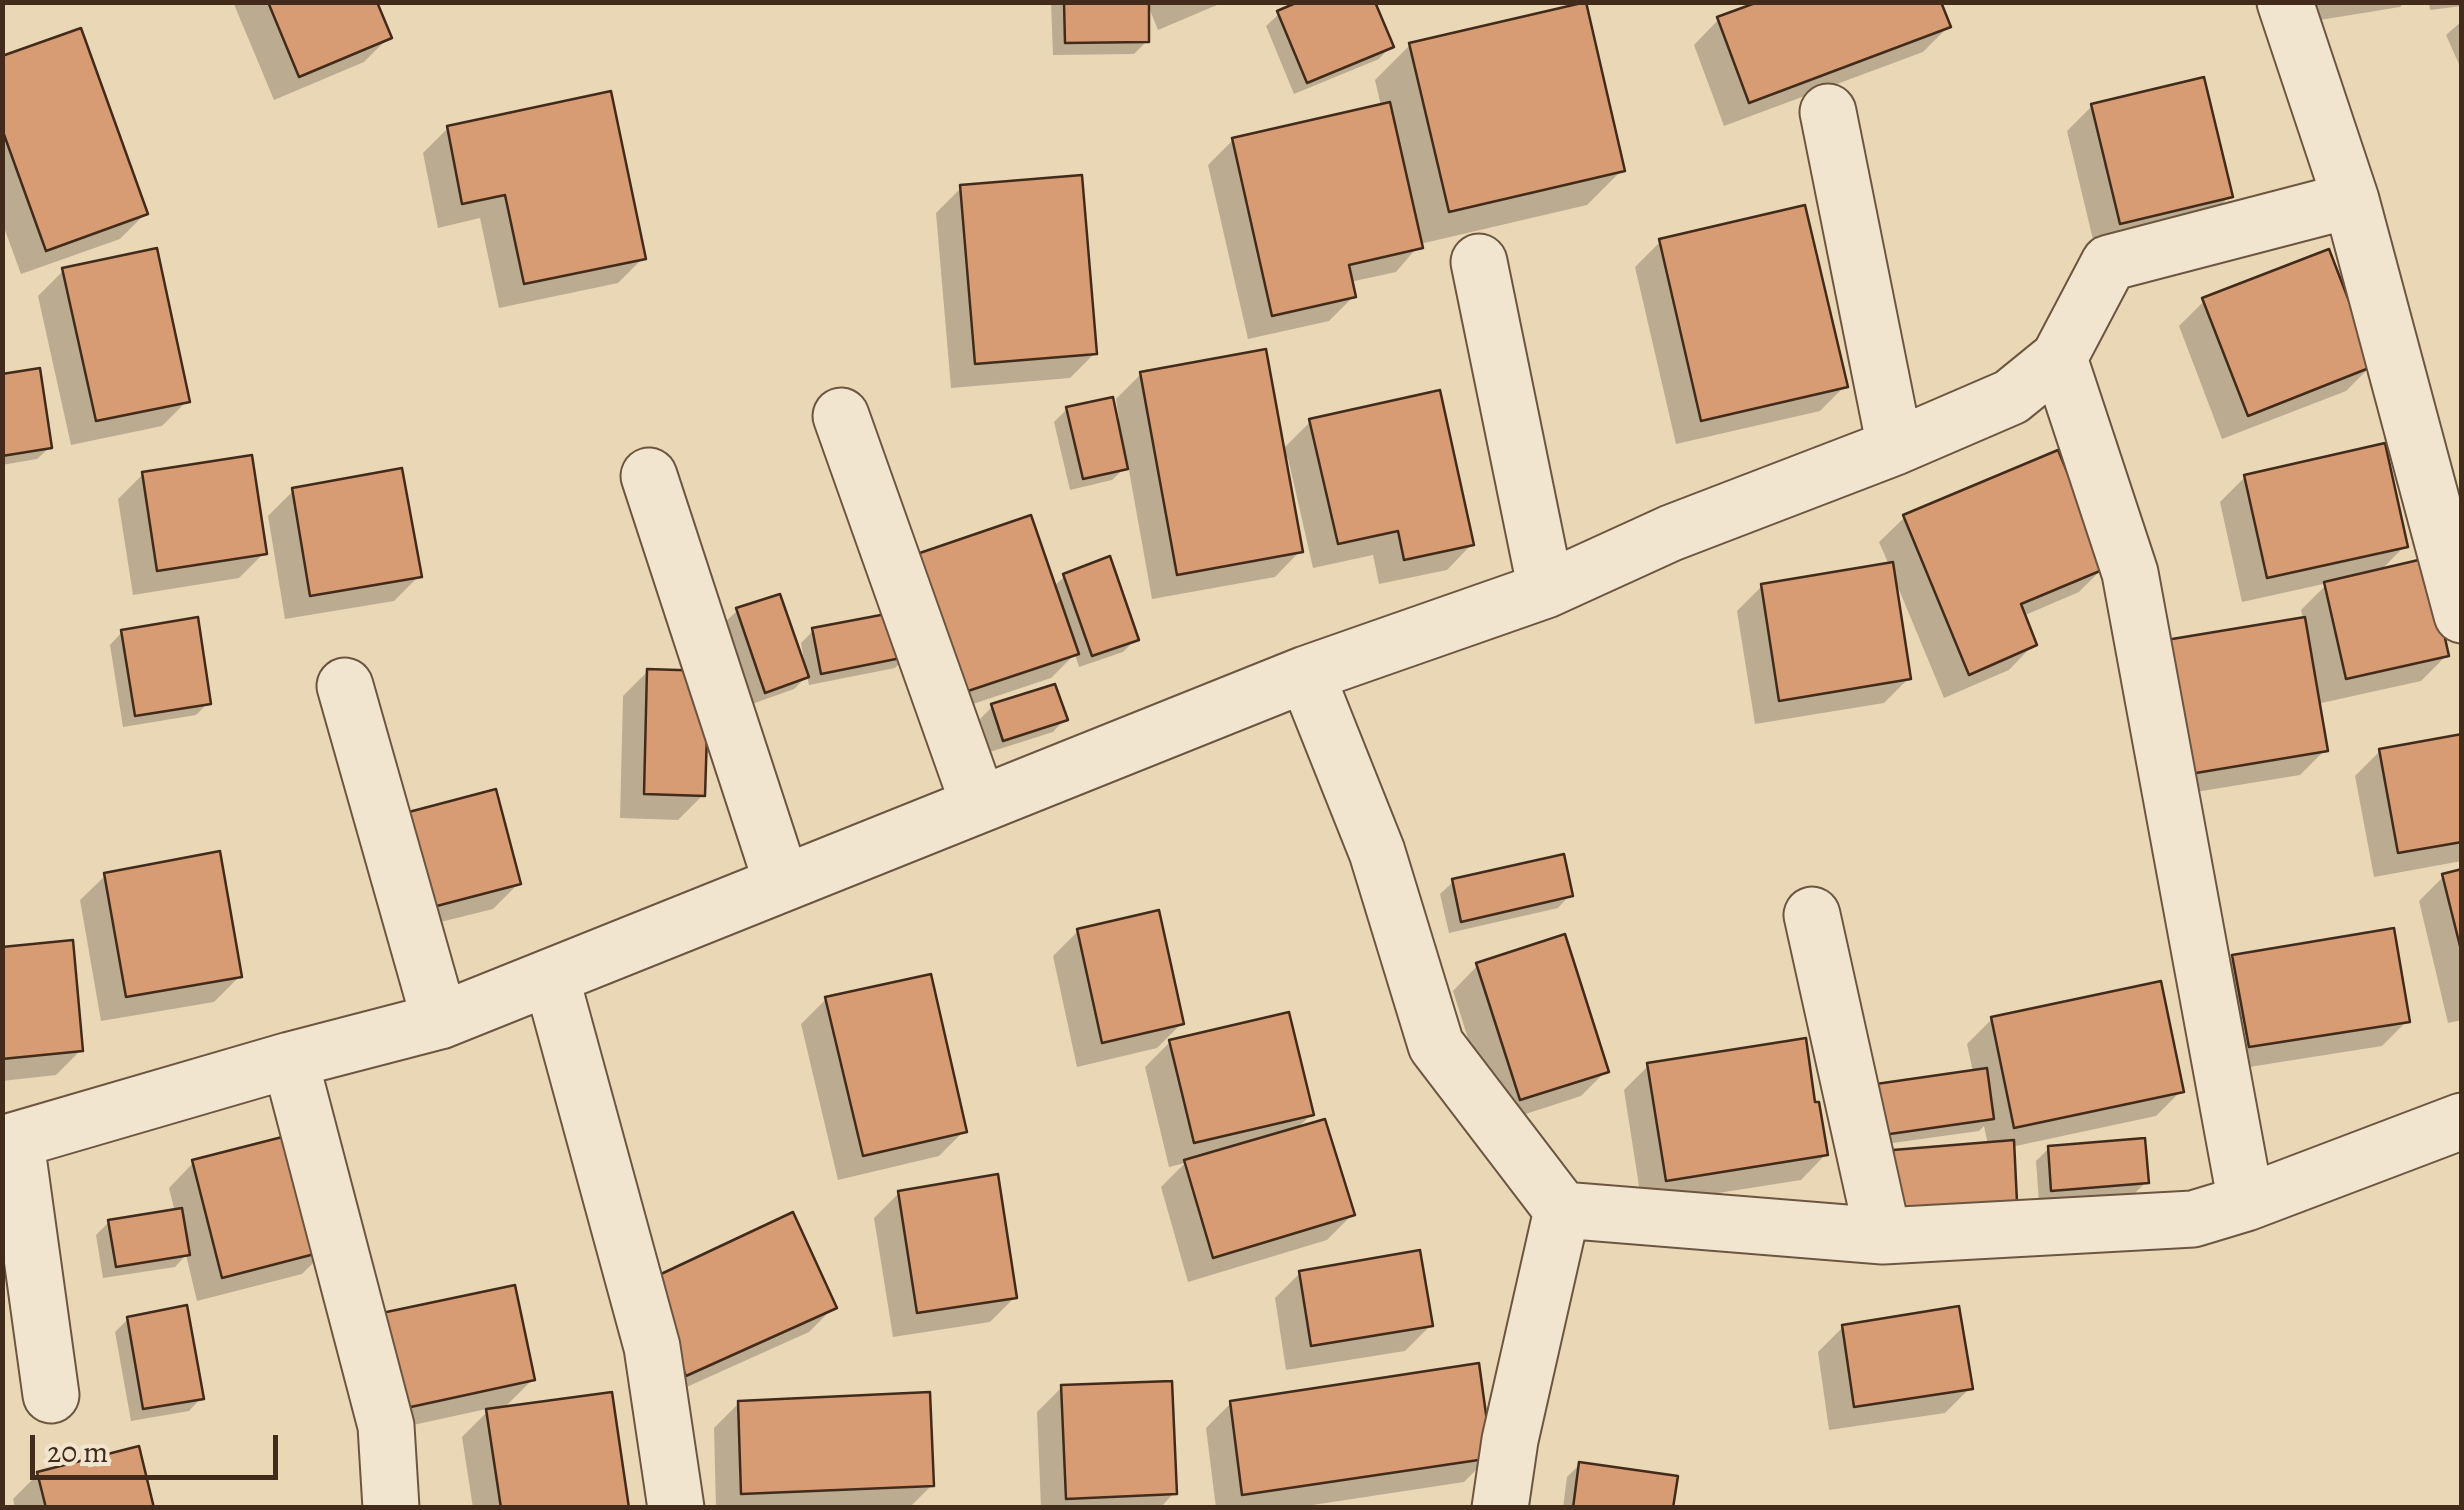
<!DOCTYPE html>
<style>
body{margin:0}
#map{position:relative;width:2464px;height:1510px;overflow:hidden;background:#ead7b6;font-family:Alegreya,serif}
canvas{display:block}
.frame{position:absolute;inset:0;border:5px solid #422b1a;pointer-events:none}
.scale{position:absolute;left:30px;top:1435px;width:248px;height:45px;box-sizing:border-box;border:5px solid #422b1a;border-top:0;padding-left:12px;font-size:30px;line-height:35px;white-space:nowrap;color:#422b1a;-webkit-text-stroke:8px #f1e5d0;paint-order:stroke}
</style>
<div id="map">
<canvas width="2464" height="1510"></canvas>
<div class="frame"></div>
<div class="scale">20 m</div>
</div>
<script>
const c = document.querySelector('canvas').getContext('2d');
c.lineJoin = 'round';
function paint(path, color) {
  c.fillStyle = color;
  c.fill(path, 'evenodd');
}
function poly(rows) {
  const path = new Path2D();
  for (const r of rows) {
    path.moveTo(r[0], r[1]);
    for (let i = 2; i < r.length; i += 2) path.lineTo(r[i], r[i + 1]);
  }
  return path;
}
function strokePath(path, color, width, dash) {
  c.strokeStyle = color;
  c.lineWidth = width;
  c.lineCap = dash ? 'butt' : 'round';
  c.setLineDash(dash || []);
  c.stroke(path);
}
paint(poly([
 [233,2,375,2,389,37,364,62,274,100],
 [1051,2,1224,2,1158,30,1147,3,1147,41,1134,54,1053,55],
 [2280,2,2405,2,2400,7,2283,26],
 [2429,2,2462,2,2462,6,2430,10],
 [1279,14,1391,46,1379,59,1294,94,1266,26],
 [1719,19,1948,27,1923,52,1724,126,1694,45],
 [2462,21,2462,71,2446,35],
 [1410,45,1622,170,1587,205,1420,244,1396,272,1350,282,1354,296,1329,321,1248,339,1208,165,1233,140,1381,106,1375,80],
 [2,59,145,214,120,239,21,274,2,222],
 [2092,106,2230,196,2205,221,2095,248,2067,131],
 [448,128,643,258,618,283,499,308,480,218,438,228,423,153],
 [961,188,1095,353,1070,378,951,388,936,213],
 [1660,242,1845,386,1820,411,1676,444,1635,267],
 [63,271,187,401,162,426,71,445,38,296],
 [2204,301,2371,366,2346,391,2222,439,2179,326],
 [1141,374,1282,450,1310,422,1472,544,1447,570,1379,584,1373,555,1313,568,1288,458,1284,459,1300,551,1275,577,1152,599,1128,465,1112,480,1070,490,1054,422,1067,409,1119,419,1116,399],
 [2,377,50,447,37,459,2,465],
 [143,474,264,553,239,578,133,595,118,499],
 [2245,477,2405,546,2379,572,2446,656,2421,681,2317,704,2325,750,2300,775,2159,798,2303,619,2301,610,2328,583,2242,602,2220,502],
 [293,491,419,576,394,601,285,619,268,516],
 [1905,517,2104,567,2079,592,2023,616,2034,644,2009,670,1944,698,1895,580,1909,678,1884,703,1755,724,1737,611,1762,586,1889,565,1879,542],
 [1065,576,1136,639,1123,652,1079,667,1075,654,1051,678,934,717,911,652,895,668,809,685,807,676,794,689,752,704,724,623,737,611,801,661,804,660,801,643,813,631,1053,587],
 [122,632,208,703,196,715,123,727,110,645],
 [648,671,703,795,678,820,620,818,623,696],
 [993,706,1065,719,1053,732,990,752,980,719],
 [2462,737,2462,861,2374,877,2355,776,2380,751],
 [495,792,518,884,493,909,404,931],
 [2462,872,2462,1020,2448,1023,2419,901,2444,876],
 [106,875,239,977,214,1002,101,1021,80,900],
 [1453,882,1570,895,1558,908,1449,933,1440,894],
 [1078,931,1182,1023,1157,1048,1077,1067,1053,956],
 [2,949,81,1050,56,1075,2,1081],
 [2234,957,2407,1021,2382,1046,2224,1071,2209,982],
 [1478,965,1606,1071,1581,1096,1495,1124,1453,991],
 [826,999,964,1131,939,1156,838,1180,801,1024],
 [1992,1019,2181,1091,2156,1116,2011,1147,1881,1165,1894,1152,1988,1145,1984,1126,1979,1131,1871,1146,1973,1072,1967,1044],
 [1170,1042,1311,1115,1295,1130,1352,1215,1327,1240,1188,1282,1161,1187,1185,1163,1169,1167,1145,1067],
 [1649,1065,1813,1105,1826,1154,1801,1180,1642,1205,1624,1090],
 [2049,1148,2146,1182,2133,1195,2039,1202,2036,1161],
 [194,1162,327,1249,302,1274,197,1301,186,1255,175,1267,103,1278,96,1235,109,1222,175,1212,169,1188],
 [899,1193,1015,1297,990,1322,893,1337,874,1218],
 [1300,1273,1430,1326,1405,1351,1286,1370,1275,1298],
 [834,1307,809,1332,660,1399,620,1309],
 [128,1319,201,1398,189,1411,131,1421,115,1332],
 [1843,1327,1970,1388,1945,1413,1829,1430,1818,1352],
 [353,1342,532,1380,502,1410,627,1508,473,1508,462,1437,491,1408,372,1434],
 [1062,1387,1174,1493,1160,1508,1041,1508,1037,1412],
 [739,1403,932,1485,909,1508,716,1508,714,1428],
 [1231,1403,1489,1457,1464,1482,1293,1508,1216,1508,1206,1428],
 [1580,1464,1671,1508,1563,1508,1567,1477],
 [38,1474,152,1508,15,1508,13,1499]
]), '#0003');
const building = poly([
 [268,2,377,2,392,38,299,77,268,2],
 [1064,2,1149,2,1149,42,1065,43,1064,2],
 [1298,2,1375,2,1394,47,1307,83,1277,11,1298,2],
 [1586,2,1625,171,1449,212,1409,43,1586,2],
 [1758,2,1941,2,1951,27,1749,103,1717,17,1758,2],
 [81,28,148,214,46,251,2,129,2,56,81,28],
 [2204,77,2233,197,2120,224,2091,104,2204,77],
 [611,91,646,259,524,284,505,195,462,204,447,126,611,91],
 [1390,102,1423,248,1349,265,1356,297,1272,316,1232,138,1390,102],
 [1082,175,1097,354,975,364,960,185,1082,175],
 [1805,205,1848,387,1701,421,1659,239,1805,205],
 [157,248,190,402,96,421,62,268,157,248],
 [2329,249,2374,366,2248,416,2202,298,2329,249],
 [1266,349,1303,552,1177,575,1140,372,1266,349],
 [40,368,52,448,2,456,2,374,40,368],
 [1440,390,1474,545,1404,560,1398,531,1338,544,1309,419,1440,390],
 [1113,397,1128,469,1083,479,1066,407,1113,397],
 [2385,443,2408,547,2267,578,2244,475,2385,443],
 [2058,450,2107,568,2021,604,2037,645,1969,675,1903,515,2058,450],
 [252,455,267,554,157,571,142,472,252,455],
 [402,468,422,577,310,596,292,488,402,468],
 [1031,515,1079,654,959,694,911,556,1031,515],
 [1110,556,1139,640,1092,656,1063,574,1110,556],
 [2427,558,2449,656,2346,679,2324,582,2427,558],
 [1893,562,1911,679,1779,701,1761,584,1893,562],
 [780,594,809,677,765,693,736,608,780,594],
 [902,611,911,656,821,674,812,628,902,611],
 [198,617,211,704,135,716,121,630,198,617],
 [2305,617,2328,751,2184,775,2160,641,2305,617],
 [647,669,709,671,705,796,644,794,647,669],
 [1055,684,1068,720,1003,741,991,704,1055,684],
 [2462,734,2462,842,2398,853,2379,749,2462,734],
 [496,789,521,884,429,908,405,813,496,789],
 [220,851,242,977,126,997,104,873,220,851],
 [1564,854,1573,896,1461,922,1452,879,1564,854],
 [2462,869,2462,954,2442,874,2462,869],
 [1159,910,1184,1024,1102,1043,1077,929,1159,910],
 [2394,928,2410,1022,2249,1047,2232,955,2394,928],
 [1565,934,1609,1072,1520,1100,1476,963,1565,934],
 [73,940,83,1051,2,1059,2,947,73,940],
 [931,974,967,1132,863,1156,825,997,931,974],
 [2161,981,2184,1092,2014,1128,1991,1017,2161,981],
 [1289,1012,1314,1115,1194,1143,1169,1040,1289,1012],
 [1806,1038,1815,1102,1819,1102,1828,1155,1666,1181,1647,1063,1806,1038],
 [1987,1068,1994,1119,1883,1135,1876,1084,1987,1068],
 [1325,1119,1355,1215,1213,1258,1184,1160,1325,1119],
 [298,1133,330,1250,222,1278,192,1160,298,1133],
 [2145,1138,2149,1183,2051,1191,2048,1146,2145,1138],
 [2014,1140,2017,1202,1898,1210,1893,1150,2014,1140],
 [998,1174,1017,1298,917,1313,898,1191,998,1174],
 [182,1208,190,1255,116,1267,108,1220,182,1208],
 [793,1212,837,1308,686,1376,644,1282,793,1212],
 [1420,1250,1433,1326,1311,1346,1299,1271,1420,1250],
 [515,1285,535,1380,397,1410,377,1314,515,1285],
 [187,1305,204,1399,143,1409,127,1317,187,1305],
 [1959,1306,1973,1389,1854,1407,1842,1325,1959,1306],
 [1479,1363,1492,1458,1242,1495,1230,1401,1479,1363],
 [1172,1381,1177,1494,1066,1499,1061,1385,1172,1381],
 [612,1392,629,1508,501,1508,486,1409,612,1392],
 [930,1392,934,1486,741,1494,738,1401,930,1392],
 [139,1446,154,1508,46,1508,37,1472,139,1446],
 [1579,1462,1678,1476,1673,1508,1573,1508,1579,1462]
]);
paint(building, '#d79c74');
strokePath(building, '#422b1a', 2.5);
const minor = poly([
 [2285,2,2351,200,2462,615],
 [1479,262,1546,590],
 [841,416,979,805],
 [1895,447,2011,397,2059,358],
 [649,476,782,883],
 [1306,674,1377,852,1436,1045,1562,1210,1883,1236,2193,1219,2246,1203,2462,1121],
 [345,686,440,1021],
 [1812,915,1883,1236],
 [551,977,652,1347,676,1508],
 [290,1060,386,1426,391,1508],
 [16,1142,51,1395],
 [2,1144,290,1060,440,1021,1306,674,1546,590,1671,533,1895,447,1828,112],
 [2246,1203,2130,573,2059,358,2109,263,2351,200],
 [1500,1508,1510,1440,1562,1210]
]);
strokePath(minor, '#6c5641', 59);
strokePath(minor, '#f1e5d0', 55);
</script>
